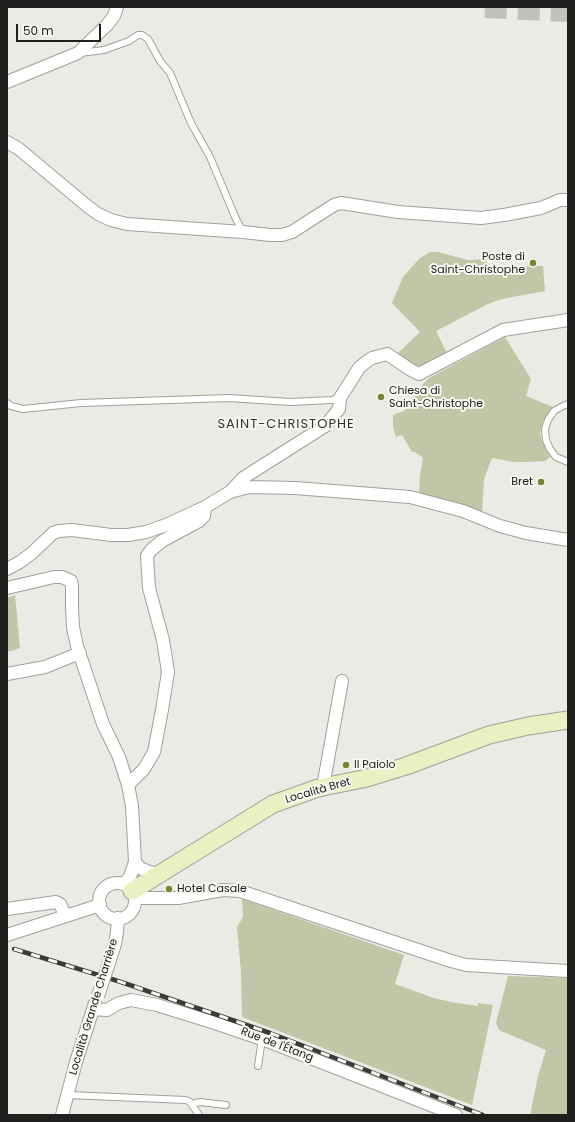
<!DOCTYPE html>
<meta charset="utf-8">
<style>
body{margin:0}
#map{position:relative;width:575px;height:1122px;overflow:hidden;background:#eaebe4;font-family:Poppins,sans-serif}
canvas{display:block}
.frame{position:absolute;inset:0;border:8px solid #20201e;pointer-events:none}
.scale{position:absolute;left:16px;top:24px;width:85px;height:18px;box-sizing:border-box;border:2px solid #20201e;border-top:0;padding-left:5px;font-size:12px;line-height:14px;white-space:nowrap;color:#20201e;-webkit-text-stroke:3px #f7f8f1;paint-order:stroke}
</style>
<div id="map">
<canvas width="575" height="1122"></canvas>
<div class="frame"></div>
<div class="scale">50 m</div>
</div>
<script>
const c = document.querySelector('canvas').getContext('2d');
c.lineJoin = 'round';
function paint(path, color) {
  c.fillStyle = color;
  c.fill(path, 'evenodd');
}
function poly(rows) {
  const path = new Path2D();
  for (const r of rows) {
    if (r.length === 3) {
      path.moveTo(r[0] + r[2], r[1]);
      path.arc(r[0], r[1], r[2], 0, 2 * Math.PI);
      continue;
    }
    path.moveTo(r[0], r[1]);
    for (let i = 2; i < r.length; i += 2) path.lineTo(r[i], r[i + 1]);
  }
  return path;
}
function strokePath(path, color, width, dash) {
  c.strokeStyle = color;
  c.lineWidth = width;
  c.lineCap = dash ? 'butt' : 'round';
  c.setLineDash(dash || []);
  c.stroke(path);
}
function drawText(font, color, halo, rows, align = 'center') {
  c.font = font + ' Poppins,sans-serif';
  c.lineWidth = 4;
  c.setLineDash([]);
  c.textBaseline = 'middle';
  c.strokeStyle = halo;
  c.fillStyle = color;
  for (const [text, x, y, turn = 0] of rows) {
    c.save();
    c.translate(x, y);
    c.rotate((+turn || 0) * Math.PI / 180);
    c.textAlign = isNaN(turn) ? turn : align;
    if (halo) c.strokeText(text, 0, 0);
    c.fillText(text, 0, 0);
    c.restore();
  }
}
paint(poly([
 [430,252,438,252,468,260,486,259,487,268,543,266,545,291,502,299,488,304,436,331,447,353,418,368,404,360,398,353,420,332,392,303,403,277,419,259],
 [505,337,531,379,526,396,553,407,543,421,540,434,543,443,550,457,545,461,528,462,514,462,492,458,484,479,482,513,419,494,420,476,423,458,415,452,412,452,402,435,396,437,393,427,393,415,404,411,423,384,429,378],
 [15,595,20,648,7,652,7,598],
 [242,899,404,955,395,984,434,998,451,1002,478,1006,478,1003,493,1005,472,1105,242,1017,241,972,237,927,243,917],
 [508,976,568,978,568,1115,530,1115,538,1076,546,1050,499,1030,496,1023]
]), '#c0c7a6');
strokePath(poly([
 [485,7,568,11]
]), '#c2c2bc', 22, [22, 11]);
const lane = poly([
 [80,53,104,50,129,41,138,35,142,35,148,39,160,61,170,73,191,123,210,157,236,219,243,232],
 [7,403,11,406,23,409,81,403,229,398,290,402,332,400,340,398],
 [568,404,563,406,554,411,548,420,545,429,546,440,550,449,556,457,568,462],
 [258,1066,262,1039],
 [68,1095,186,1100,190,1102,199,1115],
 [192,1104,200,1102,226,1105]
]);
const street = poly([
 [7,82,78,53,107,25,114,16,117,7],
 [7,142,19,149,86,205,98,214,111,220,127,224,243,232,270,235,282,235,292,232,334,205,341,203,398,212,481,218,504,215,541,208,560,200,568,200],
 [230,492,249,487,295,488,410,497,463,511,500,526,526,533,568,540],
 [7,569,20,562,32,553,53,533,59,531,72,530,111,535,128,535,146,532,166,525,205,507,230,492,243,478,325,426,339,409,340,398,359,368,366,362,372,358,387,354,411,370,419,374,503,330,568,320],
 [7,588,54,577,62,577,71,581,72,586,72,608,73,627,77,646,103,724,119,757,128,785,132,806,135,862,130,877,124,884],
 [7,674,45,667,80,653],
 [128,785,144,769,154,752,162,710,168,672,163,640,149,588,147,556,151,550,162,541,199,521,204,516,205,507],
 [323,787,342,681],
 [135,862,140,868,149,872,161,874],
 [117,901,18],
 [135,898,178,898,223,890,240,891,451,961,466,965,568,971],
 [7,909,56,902,60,904,65,915],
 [7,935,100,905],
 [109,963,115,944,117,932,118,918],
 [93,1009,107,1010,119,1003,131,1000,157,1005,215,1023,262,1039,456,1115],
 [62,1115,76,1062,95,1003]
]);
const secondary = poly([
 [132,891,273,804,318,788,367,778,406,766,489,735,528,726,568,720]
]);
strokePath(lane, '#9fa19a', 8);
strokePath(street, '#9fa19a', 14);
strokePath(secondary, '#9fa19a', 19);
strokePath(lane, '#fff', 6);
strokePath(street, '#fff', 12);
strokePath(secondary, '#ebf0c3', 17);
const rail = poly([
 [14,949,121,982,270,1033,483,1115]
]);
strokePath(rail, '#3a3b38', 4.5);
strokePath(rail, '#f7f8f1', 3, [9]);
const streetBridge = poly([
 [98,996,109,963]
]);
strokePath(streetBridge, '#9fa19a', 14, []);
strokePath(streetBridge, '#fff', 12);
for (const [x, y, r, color] of [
 [533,263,4,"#7a8532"],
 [381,397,4,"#7a8532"],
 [541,482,4,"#7a8532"],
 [346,765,4,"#7a8532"],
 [169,889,4,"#7a8532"]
]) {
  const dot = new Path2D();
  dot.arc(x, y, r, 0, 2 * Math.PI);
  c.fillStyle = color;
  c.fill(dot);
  strokePath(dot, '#f7f8f1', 1.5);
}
drawText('11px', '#20201e', '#f7f8f1', [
 ["Poste di",525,257,"right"],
 ["Saint-Christophe",525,270,"right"],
 ["Chiesa di",389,391],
 ["Saint-Christophe",389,404],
 ["Bret",533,482,"right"],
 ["Il Paiolo",354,765],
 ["Hotel Casale",177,889]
], 'left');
drawText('11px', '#20201e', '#f7f8f1', [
 ["Località Bret",318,791,-16],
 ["Località Grande Charrière",94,1007,-73],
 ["Rue de l'Étang",277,1045,21]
]);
c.letterSpacing = '1px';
drawText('13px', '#33342f', '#f7f8f1', [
 ["SAINT-CHRISTOPHE",286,425]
]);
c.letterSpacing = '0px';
</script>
